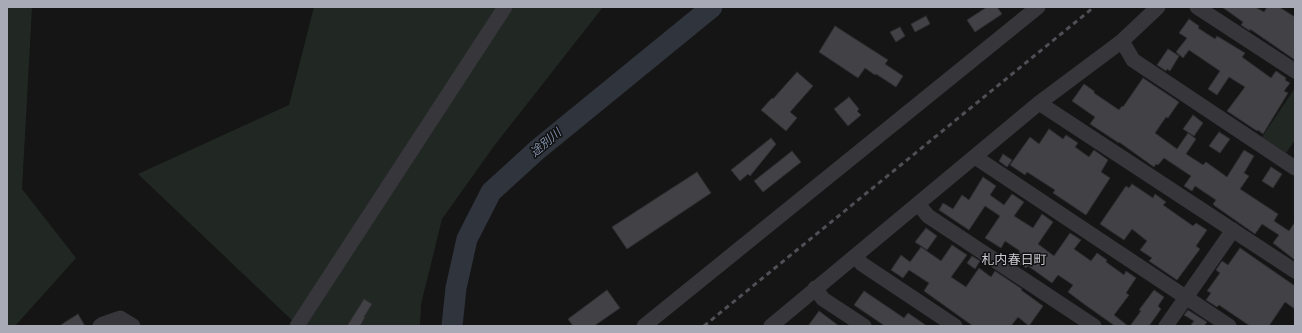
<!DOCTYPE html>
<meta charset="utf-8">
<style>
body{margin:0}
#map{position:relative;width:1302px;height:333px;overflow:hidden;background:#151516;font-family:"Noto Sans",sans-serif}
canvas{display:block}
.frame{position:absolute;inset:0;border:8px solid #a8aab5;pointer-events:none}
</style>
<div id="map">
<canvas width="1302" height="333"></canvas>
<div class="frame"></div>
</div>
<script>
const c = document.querySelector('canvas').getContext('2d');
c.lineJoin = 'round';
function paint(path, color) {
  c.fillStyle = color;
  c.fill(path, 'evenodd');
}
function poly(rows) {
  const path = new Path2D();
  for (const r of rows) {
    path.moveTo(r[0], r[1]);
    for (let i = 2; i < r.length; i += 2) path.lineTo(r[i], r[i + 1]);
  }
  return path;
}
function strokePath(path, color, width, dash) {
  c.strokeStyle = color;
  c.lineWidth = width;
  c.lineCap = dash ? 'butt' : 'round';
  c.setLineDash(dash || []);
  c.stroke(path);
}
function drawText(font, color, halo, rows, align = 'center') {
  c.font = font + ' "Noto Sans","Noto Sans JP",sans-serif';
  c.lineWidth = 3;
  c.setLineDash([]);
  c.textBaseline = 'middle';
  c.strokeStyle = halo;
  c.fillStyle = color;
  for (const [text, x, y, turn = 0] of rows) {
    c.save();
    c.translate(x, y);
    c.rotate((+turn || 0) * Math.PI / 180);
    c.textAlign = isNaN(turn) ? turn : align;
    if (halo) c.strokeText(text, 0, 0);
    c.fillText(text, 0, 0);
    c.restore();
  }
}
paint(poly([
 [7,7,32,7,22,189,76,258,15,326,7,326],
 [314,7,603,7,494,146,442,219,421,304,420,326,298,326,138,174,289,105],
 [1295,88,1295,140,1286,153,1262,137]
]), '#212823');
strokePath(poly([
 [452,326,456,288,467,239,491,192,537,150,712,7]
]), '#30353d', 21);
const building = poly([
 [987,7,997,7,1002,14,975,32,967,20,987,7],
 [1222,7,1255,7,1264,12,1267,7,1279,7,1295,17,1295,60,1250,29,1250,31,1241,25,1243,22,1222,7],
 [926,16,930,24,915,32,911,24,926,16],
 [1189,19,1199,26,1198,28,1215,39,1217,36,1245,53,1242,57,1271,78,1276,71,1286,78,1285,80,1290,83,1284,91,1288,93,1263,134,1258,130,1257,131,1227,111,1245,87,1229,77,1217,95,1208,89,1220,71,1189,50,1183,58,1176,52,1187,38,1179,33,1189,19],
 [835,26,888,60,885,64,903,76,896,87,876,74,875,75,865,68,858,78,819,52,835,26],
 [900,27,905,36,896,42,890,32,900,27],
 [1168,49,1179,56,1170,71,1167,69,1166,71,1157,65,1168,49],
 [797,72,813,86,790,112,797,118,786,131,761,110,772,98,773,99,797,72],
 [1143,78,1179,102,1168,118,1166,117,1155,133,1177,149,1188,133,1196,139,1186,154,1203,165,1206,162,1227,177,1244,150,1254,156,1244,173,1249,176,1240,189,1278,214,1274,221,1289,231,1295,222,1295,260,1273,243,1279,235,1262,224,1255,234,1215,206,1213,204,1216,200,1195,186,1192,191,1184,186,1191,176,1164,158,1158,165,1156,164,1154,167,1119,142,1119,143,1090,124,1095,117,1072,101,1084,84,1094,91,1094,93,1119,110,1122,106,1123,107,1143,78],
 [849,97,859,109,857,111,861,115,848,126,834,109,849,97],
 [1193,115,1203,123,1194,136,1183,129,1193,115],
 [1049,129,1063,139,1066,135,1078,143,1075,147,1089,157,1094,150,1108,160,1101,172,1110,178,1086,215,1053,193,1055,190,1027,172,1025,175,1010,165,1030,137,1039,144,1049,129],
 [1219,132,1230,139,1220,153,1209,146,1219,132],
 [771,138,776,144,750,176,748,174,740,181,731,170,771,138],
 [792,151,801,162,763,192,754,181,792,151],
 [1003,154,1012,160,1007,167,999,161,1003,154],
 [1271,167,1282,174,1273,188,1262,181,1271,167],
 [697,172,711,193,627,249,612,227,697,172],
 [983,177,996,186,990,195,1004,205,1012,194,1024,202,1014,216,1033,228,1042,214,1053,222,1038,244,1054,256,1070,233,1081,240,1074,249,1091,261,1097,253,1107,260,1106,262,1124,275,1126,271,1136,278,1126,293,1129,295,1114,315,1128,326,1115,326,1084,304,1068,292,1073,285,1058,275,1052,283,1028,266,1026,268,1017,262,1019,259,1016,257,1020,251,1005,241,1001,248,985,238,1000,216,985,206,969,230,939,210,943,203,953,209,962,195,969,200,983,177],
 [1132,184,1153,198,1155,194,1166,202,1163,205,1193,226,1196,223,1207,230,1196,246,1200,249,1177,280,1149,261,1152,258,1140,250,1147,241,1132,229,1124,240,1100,224,1126,186,1129,188,1132,184],
 [926,228,937,236,927,250,915,242,926,228],
 [952,245,967,255,951,277,966,287,979,268,991,277,995,271,1022,289,1021,290,1043,306,1029,326,1018,317,1011,326,973,326,924,291,929,283,909,270,903,278,891,270,901,255,910,262,921,247,941,261,952,245],
 [1240,248,1295,286,1295,309,1285,302,1269,326,1250,326,1219,305,1217,307,1206,300,1211,293,1207,291,1220,273,1216,270,1222,261,1228,265,1240,248],
 [972,256,980,261,975,269,967,263,972,256],
 [607,290,620,308,594,326,573,326,568,319,607,290],
 [1154,290,1164,297,1158,306,1161,309,1149,326,1130,326,1141,311,1139,310,1154,290],
 [864,291,904,318,908,313,927,326,885,326,854,305,864,291],
 [364,299,372,304,364,317,365,317,360,326,347,326,364,299],
 [1188,310,1207,322,1204,326,1190,326,1194,321,1184,315,1188,310],
 [819,311,839,326,808,326,819,311],
 [78,314,85,326,59,326,78,314]
]);
paint(building, '#424246');
strokePath(building, '#2f2f32', 1);
strokePath(poly([
 [1197,7,1295,71],
 [1122,41,1133,60,1295,168],
 [1039,103,1295,271],
 [975,157,1229,326],
 [918,204,928,216,1094,326],
 [855,256,862,264,955,326],
 [815,288,823,299,864,326],
 [100,326,103,324,120,318,133,326],
 [297,326,505,7],
 [644,326,1038,7],
 [771,326,1039,103,1122,41,1158,7],
 [1166,326,1233,230]
]), '#36363b', 15);
strokePath(poly([
 [704,326,1094,7]
]), '#4f5055', 3, [5, 4]);
drawText('italic 12px', '#8392ac', '#101011', [
 ["途別川",546,143,-40]
]);
drawText('13px', '#c9cad1', '#101011', [
 ["札内春日町",1014,260]
]);
</script>
